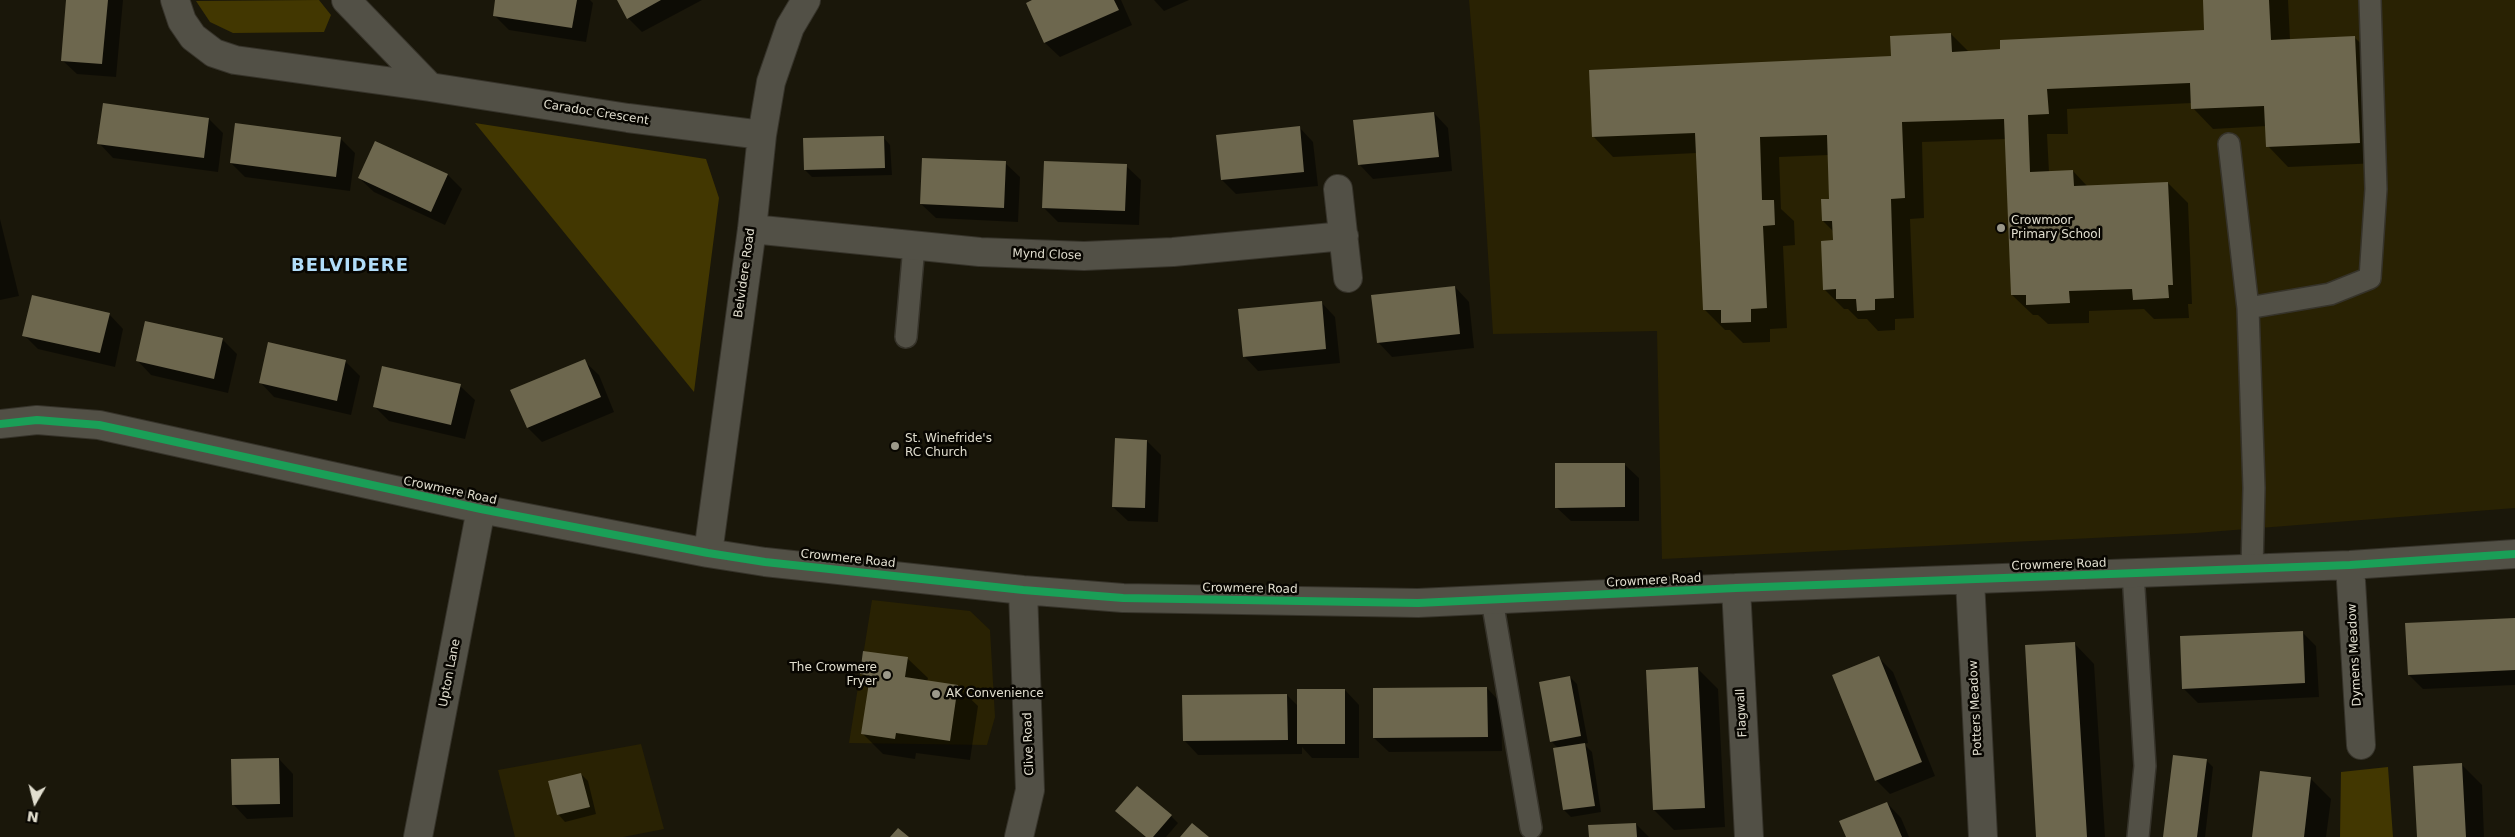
<!DOCTYPE html>
<style>
body{margin:0}
#map{position:relative;width:2515px;height:837px;overflow:hidden;background:#1a170a;font-family:"DejaVu Sans",sans-serif}
canvas{display:block}
.north{position:absolute;left:10px;top:777px;width:50px;height:50px;-webkit-text-stroke:4px #080601;paint-order:stroke;rotate:188deg;font-size:14px;font-weight:700;line-height:20px;text-align:center;color:#e1decf}
.north::after{content:'';display:block;margin:auto;width:18px;height:22px;background:#e1decf;clip-path:polygon(50% 0,100% 100%,50% 72%,0 100%)}
</style>
<div id="map">
<canvas width="2515" height="837"></canvas>
<div class="north">N</div>
</div>
<script>
const c = document.querySelector('canvas').getContext('2d');
c.lineJoin = 'round';
function paint(path, color) {
  c.fillStyle = color;
  c.fill(path, 'evenodd');
}
function poly(rows) {
  const path = new Path2D();
  for (const r of rows) {
    path.moveTo(r[0], r[1]);
    for (let i = 2; i < r.length; i += 2) path.lineTo(r[i], r[i + 1]);
  }
  return path;
}
function strokePath(path, color, width, dash) {
  c.strokeStyle = color;
  c.lineWidth = width;
  c.lineCap = dash ? 'butt' : 'round';
  c.setLineDash(dash || []);
  c.stroke(path);
}
function drawText(font, color, halo, rows, align = 'center') {
  c.font = font + ' "DejaVu Sans",sans-serif';
  c.lineWidth = 5;
  c.setLineDash([]);
  c.textBaseline = 'middle';
  c.strokeStyle = halo;
  c.fillStyle = color;
  for (const [text, x, y, turn = 0] of rows) {
    c.save();
    c.translate(x, y);
    c.rotate((+turn || 0) * Math.PI / 180);
    c.textAlign = isNaN(turn) ? turn : align;
    if (halo) c.strokeText(text, 0, 0);
    c.fillText(text, 0, 0);
    c.restore();
  }
}
paint(poly([
 [1469,0,2515,0,2515,508,2196,533,1662,559,1657,331,1493,334,1480,127],
 [872,600,970,611,990,630,995,717,987,745,849,743],
 [641,744,664,829,623,837,515,837,498,770]
]), '#292203');
paint(poly([
 [319,0,331,15,324,32,233,33,210,22,196,1],
 [475,123,706,159,719,198,694,392],
 [2388,767,2393,837,2340,837,2341,772]
]), '#423701');
paint(poly([
 [67,0,123,0,116,77,77,74,62,60],
 [497,0,590,0,593,3,586,42,509,30,494,15],
 [618,0,702,0,642,32,628,18],
 [1035,0,1121,0,1132,25,1060,57,1045,43,1028,3],
 [1154,0,1189,0,1164,11],
 [2204,0,2288,0,2290,40,2354,37,2375,57,2379,163,2288,167,2268,146,2267,126,2213,129,2193,108,2192,103,2067,109,2068,134,2047,134,2049,172,2073,171,2088,187,2168,183,2188,203,2192,304,2188,304,2189,318,2154,319,2144,309,2089,311,2089,323,2048,324,2038,315,2033,315,2012,295,2006,139,1922,142,1924,218,1910,219,1914,318,1895,319,1895,330,1878,331,1867,319,1858,319,1848,309,1844,309,1824,289,1834,241,1834,232,1823,221,1830,200,1829,155,1779,157,1781,209,1794,221,1795,245,1783,246,1787,328,1770,329,1770,342,1743,343,1730,330,1725,330,1705,310,1697,153,1613,157,1593,136,1892,57,1951,34,1969,52,2205,31],
 [1434,113,1448,128,1452,171,1373,179,1359,164],
 [209,119,223,133,218,172,113,158,99,143],
 [1299,127,1313,142,1318,186,1236,194,1222,180],
 [883,137,890,145,892,175,812,177,805,170],
 [341,139,355,153,350,191,245,177,231,163],
 [376,142,448,175,462,189,445,225,374,192,359,178],
 [1005,163,1020,177,1018,222,936,218,921,204],
 [1126,166,1141,180,1139,225,1058,222,1043,207],
 [0,219,19,296,0,300],
 [1455,287,1469,302,1474,348,1392,357,1378,342],
 [1321,302,1335,317,1340,363,1258,371,1244,356],
 [109,314,123,329,115,367,38,349,24,335],
 [146,322,223,340,237,354,228,393,151,375,137,360],
 [269,344,346,362,360,376,351,415,274,397,260,382],
 [584,361,599,375,614,412,542,442,528,428],
 [460,386,475,400,465,439,389,421,374,406],
 [1147,441,1161,455,1158,522,1128,521,1113,507],
 [1624,464,1639,478,1639,521,1571,521,1556,507],
 [2515,619,2515,685,2423,689,2409,675],
 [2302,632,2316,646,2319,697,2198,703,2184,689],
 [2074,643,2094,664,2105,837,2037,837],
 [1878,657,1893,672,1935,776,1890,794,1876,780],
 [907,658,928,678,927,682,957,686,978,706,970,760,916,753,915,759,883,754,863,734,870,682,861,674],
 [1697,668,1718,689,1725,827,1674,830,1654,810],
 [1570,677,1577,684,1588,743,1584,744,1592,752,1601,812,1571,817,1564,810,1559,749,1551,741],
 [1487,688,1501,703,1502,751,1389,752,1374,738],
 [1345,690,1359,705,1359,758,1312,758,1302,747,1302,754,1198,755,1184,740,1287,695,1298,706],
 [279,759,293,774,293,817,247,819,233,804],
 [2206,760,2213,767,2205,837,2164,837],
 [2461,764,2482,785,2484,837,2418,837],
 [581,774,588,781,596,814,565,822,558,814],
 [2311,779,2331,799,2326,837,2253,837],
 [1887,803,1901,818,1909,837,1847,837],
 [1171,816,1178,823,1166,837,1147,837],
 [1636,824,1649,837,1590,837]
]), '#0007');
paint(poly([
 [66,0,108,0,102,64,61,61],
 [495,0,577,0,572,28,493,16],
 [617,0,661,0,627,19],
 [1032,0,1114,0,1119,10,1044,43,1026,3],
 [2203,0,2269,0,2271,40,2355,36,2360,143,2266,147,2264,106,2191,109,2190,83,2047,89,2049,114,2028,115,2030,172,2073,170,2074,186,2168,182,2173,285,2168,285,2169,298,2133,300,2132,289,2069,291,2070,303,2026,305,2026,295,2011,295,2004,119,1902,122,1905,198,1891,199,1894,298,1875,299,1875,310,1857,311,1856,299,1836,299,1836,289,1823,290,1821,241,1833,240,1832,221,1822,221,1821,199,1829,199,1827,135,1760,137,1762,200,1774,200,1775,225,1763,226,1767,308,1751,309,1751,322,1721,323,1721,310,1703,310,1695,133,1592,137,1589,70,1891,56,1890,36,1951,33,1952,52,2000,49,2000,40,2204,30],
 [103,103,209,118,204,158,97,144],
 [1434,112,1439,157,1358,165,1353,120],
 [235,123,341,137,336,177,230,163],
 [1300,126,1304,172,1221,180,1216,135],
 [884,136,885,168,804,170,803,138],
 [375,141,448,174,431,212,358,178],
 [922,158,1006,161,1004,208,920,204],
 [1044,161,1127,164,1125,211,1042,208],
 [1455,286,1460,334,1377,343,1371,295],
 [32,295,110,313,100,353,22,336],
 [1322,301,1326,349,1243,357,1238,309],
 [145,321,223,338,214,379,136,361],
 [268,342,346,360,337,401,259,383],
 [585,359,601,397,527,428,510,390],
 [382,366,461,384,451,425,373,407],
 [1115,438,1147,440,1145,508,1112,507],
 [1555,463,1625,463,1625,507,1555,508],
 [2515,618,2515,670,2408,675,2405,623],
 [2303,631,2305,683,2182,689,2180,636],
 [2075,642,2087,837,2036,837,2025,645],
 [863,651,908,657,905,677,958,685,950,741,896,733,895,739,861,734,870,676,860,674],
 [1879,656,1922,762,1875,781,1832,675],
 [1698,667,1705,808,1653,810,1646,670],
 [1570,676,1581,736,1550,742,1539,682],
 [1487,687,1488,737,1373,738,1373,688],
 [1297,689,1345,689,1345,744,1297,744],
 [1287,694,1288,740,1183,741,1182,695],
 [1585,743,1595,806,1563,810,1553,748],
 [2173,755,2207,759,2197,837,2163,837],
 [279,758,280,804,232,805,231,759],
 [2462,763,2466,837,2417,837,2413,766],
 [2260,771,2311,777,2304,837,2252,837],
 [581,773,590,807,557,815,548,781],
 [1137,786,1172,815,1153,837,1146,837,1115,811],
 [1887,802,1902,837,1846,837,1839,821],
 [1192,823,1209,837,1180,837],
 [1636,823,1637,837,1589,837,1588,825],
 [898,828,909,837,890,837]
]), '#6d674e');
const lane = poly([
 [2229,144,2248,308],
 [906,337,914,246],
 [2252,568,2254,488,2248,308,2330,294,2370,278,2376,189,2370,0],
 [2133,573,2145,766,2138,837],
 [1492,600,1531,828]
]);
const street = poly([
 [175,0,182,21,193,37,214,53,235,60,430,87],
 [346,0,430,87,628,118,762,135],
 [1338,189,1348,278],
 [752,229,980,252,1084,256,1173,252,1344,236],
 [0,424,37,420,99,425,481,509,708,553,765,562,1023,590,1123,598,1418,603,1736,588,2350,565,2515,554],
 [708,553,752,229,762,135,771,82,790,27,806,0],
 [2350,565,2361,745],
 [1970,580,1983,837],
 [1736,588,1749,837],
 [418,837,481,509],
 [1019,837,1030,790,1023,590]
]);
strokePath(lane, '#36332a', 24);
strokePath(street, '#36332a', 30);
strokePath(lane, '#525046', 21);
strokePath(street, '#525046', 28);
strokePath(poly([
 [0,424,37,420,99,425,481,509,708,553,765,562,1023,590,1123,598,1418,603,1736,588,2350,565,2515,554]
]), '#1a9f57', 8);
for (const [x, y, r, color] of [
 [2001,228,5,"#9b988a"],
 [895,446,5,"#9b988a"],
 [887,675,5,"#9b988a"],
 [936,694,5,"#9b988a"]
]) {
  const dot = new Path2D();
  dot.arc(x, y, r, 0, 2 * Math.PI);
  c.fillStyle = color;
  c.fill(dot);
  strokePath(dot, '#080601', 2);
}
drawText('12px', '#e1decf', '#080601', [
 ["Caradoc Crescent",596,113,9],
 ["Mynd Close",1047,255,2],
 ["Belvidere Road",745,273,-82],
 ["Crowmere Road",450,491,12],
 ["Crowmere Road",848,559,6],
 ["Crowmere Road",2059,565,-2],
 ["Crowmere Road",1654,581,-3],
 ["Crowmere Road",1250,589,1],
 ["Dymens Meadow",2355,655,-93],
 ["Upton Lane",450,673,-79],
 ["Potters Meadow",1976,708,-93],
 ["Flagwall",1742,713,-93],
 ["Clive Road",1029,744,-92]
]);
drawText('12px', '#e1decf', '#080601', [
 ["Crowmoor",2011,221],
 ["Primary School",2011,235],
 ["St. Winefride's",905,439],
 ["RC Church",905,453],
 ["The Crowmere",877,668,"right"],
 ["Fryer",877,682,"right"],
 ["AK Convenience",946,694]
], 'left');
c.letterSpacing = '1px';
drawText('bold 18px', '#b1ddf9', '#080601', [
 ["BELVIDERE",350,266]
]);
c.letterSpacing = '0px';
</script>
